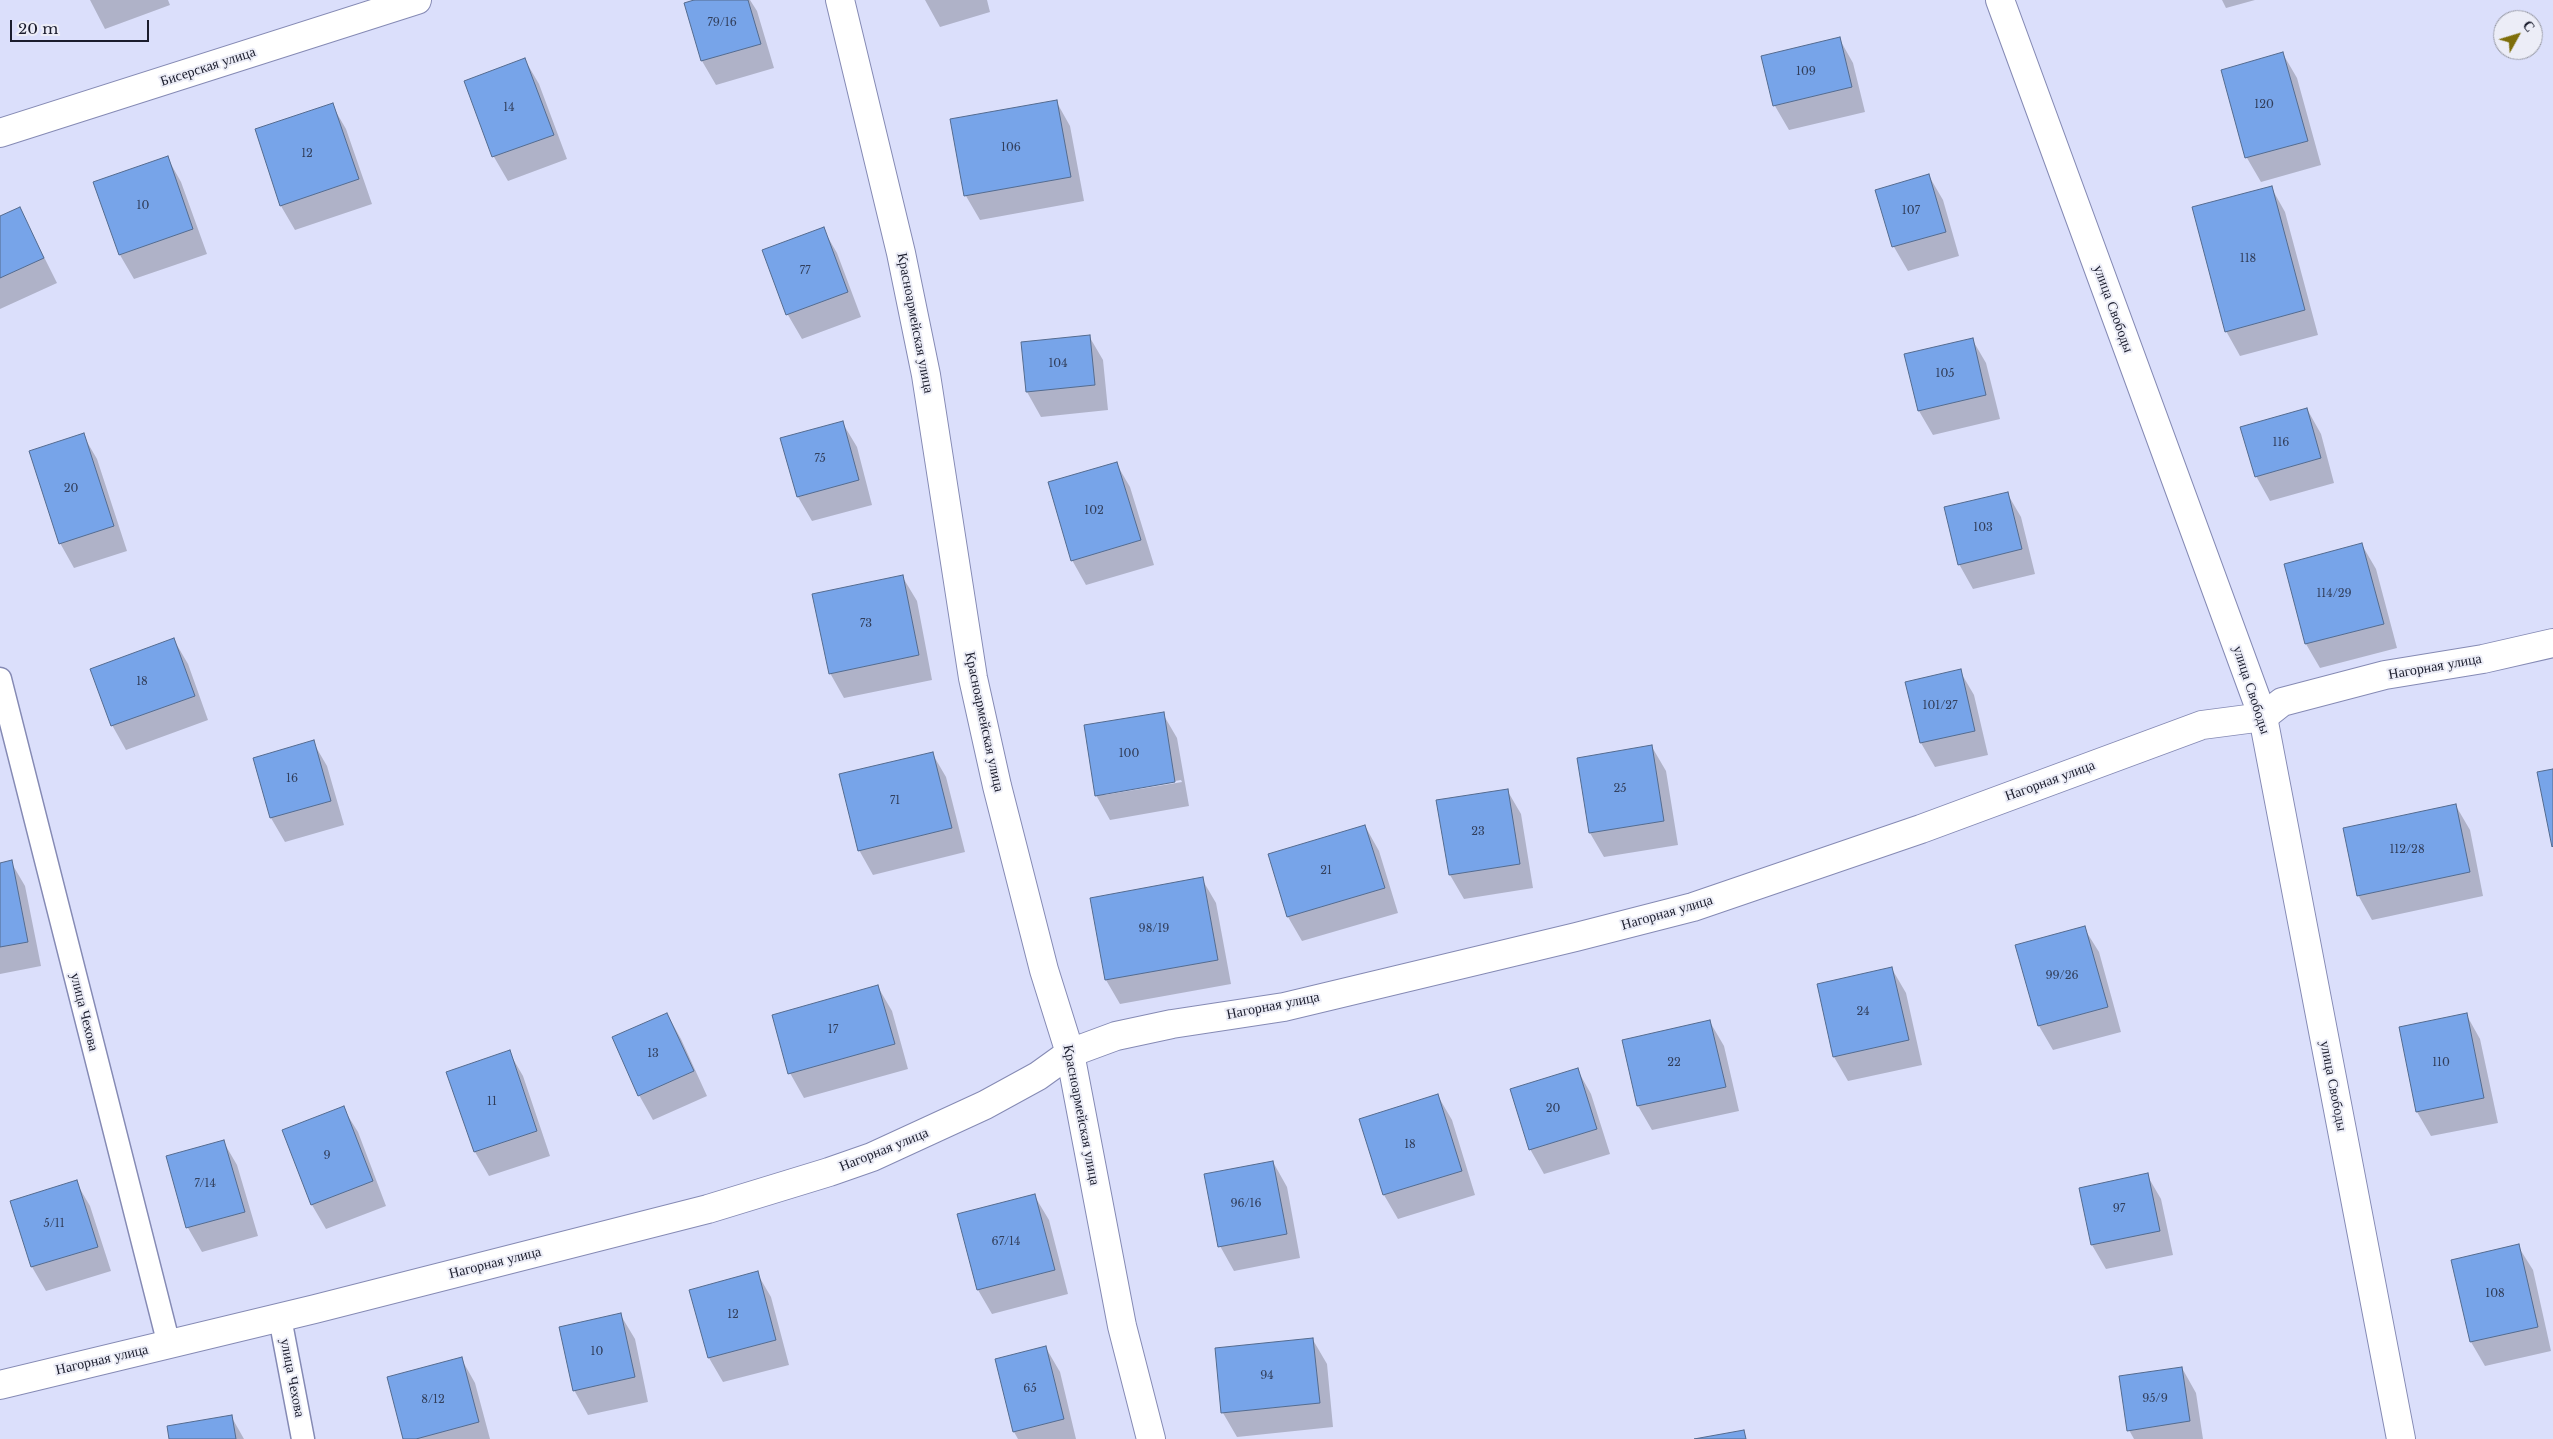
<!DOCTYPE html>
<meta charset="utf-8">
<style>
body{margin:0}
#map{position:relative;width:2553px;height:1439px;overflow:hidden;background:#dbdffb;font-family:"Libre Baskerville",serif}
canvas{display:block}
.north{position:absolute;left:2493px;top:10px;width:50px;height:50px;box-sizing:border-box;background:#ecedf7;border:1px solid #989aa6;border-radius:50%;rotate:51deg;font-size:14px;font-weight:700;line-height:20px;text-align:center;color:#1b1d2d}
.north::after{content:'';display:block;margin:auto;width:18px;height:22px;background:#7e6e0a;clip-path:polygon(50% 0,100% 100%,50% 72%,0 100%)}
.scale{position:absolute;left:10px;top:20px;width:139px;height:22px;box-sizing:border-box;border:2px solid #1b1d2d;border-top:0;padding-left:6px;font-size:15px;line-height:18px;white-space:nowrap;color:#1b1d2d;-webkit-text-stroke:4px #ecedf7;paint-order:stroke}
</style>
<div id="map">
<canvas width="2553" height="1439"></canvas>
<div class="north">С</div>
<div class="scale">20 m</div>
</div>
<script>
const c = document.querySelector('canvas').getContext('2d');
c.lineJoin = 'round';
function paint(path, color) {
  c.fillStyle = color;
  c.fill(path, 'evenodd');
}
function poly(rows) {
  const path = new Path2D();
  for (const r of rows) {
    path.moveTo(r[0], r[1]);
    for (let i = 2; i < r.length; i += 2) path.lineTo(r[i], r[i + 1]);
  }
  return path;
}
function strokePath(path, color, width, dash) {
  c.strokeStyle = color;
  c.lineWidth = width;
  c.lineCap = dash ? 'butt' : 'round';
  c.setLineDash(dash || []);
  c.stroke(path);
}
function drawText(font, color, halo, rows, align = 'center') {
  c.font = font + ' "Libre Baskerville",serif';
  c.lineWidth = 4;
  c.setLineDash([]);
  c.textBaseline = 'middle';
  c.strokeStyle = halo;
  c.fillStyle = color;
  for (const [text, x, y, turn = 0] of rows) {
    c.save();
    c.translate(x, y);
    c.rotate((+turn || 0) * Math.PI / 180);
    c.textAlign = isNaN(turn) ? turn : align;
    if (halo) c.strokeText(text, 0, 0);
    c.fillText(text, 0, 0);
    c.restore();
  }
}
paint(poly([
 [90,0,168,0,170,5,105,29],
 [698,0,750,0,757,11,774,68,716,85,702,61,685,4],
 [925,0,987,0,990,12,940,27],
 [2222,0,2255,0,2226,8],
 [1839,38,1853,63,1865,112,1789,130,1775,106],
 [2283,54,2297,78,2321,165,2261,182,2247,158,2222,71],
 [525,60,539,84,567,159,508,181,494,157,466,82],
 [1056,101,1070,126,1084,201,980,220,966,196],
 [332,105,346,129,372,204,295,230,281,206,256,130],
 [167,157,181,182,207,254,134,279,120,255,95,182],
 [1929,176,1943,200,1959,256,1908,271,1894,247],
 [2271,187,2285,212,2318,335,2240,356,2226,331],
 [20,209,57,283,0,309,0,218],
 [823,229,837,253,861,317,802,339,788,315,764,251],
 [1089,336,1103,360,1108,410,1041,417,1027,392,1022,343],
 [1972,339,1986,363,2000,419,1933,435,1919,411],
 [2307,409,2321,434,2334,483,2270,501,2256,476],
 [842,422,857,447,872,505,812,521,798,497,782,439],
 [83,435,97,459,127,551,74,568,60,543],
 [1116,463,1130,487,1154,565,1086,585,1072,560],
 [2007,493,2021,517,2035,574,1973,589,1959,564],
 [2362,545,2376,569,2397,648,2320,668,2306,644,2285,565],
 [902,576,917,601,932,680,844,698,830,673],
 [174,640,188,664,208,720,126,750,112,725],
 [1960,671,1974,695,1988,755,1935,767,1921,743],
 [1163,714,1177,738,1189,806,1110,820,1096,795],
 [1181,780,1182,782,1104,795,1104,793],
 [313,742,327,766,344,825,285,842,271,818],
 [1652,747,1666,771,1678,845,1604,857,1590,833],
 [932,753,946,777,965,852,873,875,859,850],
 [1507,790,1521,814,1533,888,1464,899,1450,875,1438,801],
 [2456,806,2470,830,2483,896,2372,920,2358,895],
 [1365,826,1379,851,1398,913,1302,941,1288,917,1269,855],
 [11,862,25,886,41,966,0,974,0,864],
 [1202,879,1216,903,1231,984,1120,1004,1106,980],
 [2084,928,2099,952,2121,1032,2053,1050,2039,1026,2017,946],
 [1892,969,1906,993,1922,1065,1848,1081,1834,1057],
 [878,987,892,1011,908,1069,804,1098,790,1073],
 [667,1014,681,1039,707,1096,653,1120,639,1095],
 [2466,1014,2480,1039,2498,1123,2431,1136,2417,1112,2400,1028],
 [1710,1022,1724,1046,1739,1111,1652,1130,1638,1106],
 [509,1052,523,1076,550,1156,489,1176,475,1152],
 [1577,1069,1591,1094,1610,1154,1544,1174,1530,1149],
 [1438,1096,1452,1120,1475,1195,1398,1219,1384,1195,1360,1120],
 [343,1108,358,1132,386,1206,326,1229,312,1205,283,1131],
 [223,1141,237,1165,258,1236,202,1252,188,1228,167,1157],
 [1273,1162,1287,1187,1300,1258,1234,1271,1220,1246],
 [2147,1175,2161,1199,2173,1255,2106,1269,2092,1245],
 [76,1182,90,1206,111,1271,46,1291,32,1267,11,1202],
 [1034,1195,1049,1220,1068,1294,992,1314,978,1290],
 [2518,1246,2533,1270,2551,1351,2485,1366,2471,1342,2453,1261],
 [757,1273,771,1297,789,1365,723,1382,709,1358,690,1291],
 [620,1314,635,1339,648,1402,588,1415,574,1390],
 [1313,1340,1327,1364,1333,1427,1237,1437,1223,1413],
 [1046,1348,1060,1372,1076,1439,1018,1439,1014,1432],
 [461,1358,475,1383,490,1439,405,1439],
 [2182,1368,2196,1393,2203,1439,2134,1439,2129,1430],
 [231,1416,244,1439,170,1439]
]), '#0003');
const building = poly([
 [694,0,748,0,761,44,701,61,684,3,694,0],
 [1840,37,1852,87,1773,106,1761,56,1840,37],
 [2283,52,2308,141,2245,158,2221,70,2283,52],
 [525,58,554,135,492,157,464,81,525,58],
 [1057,100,1071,177,964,196,950,119,1057,100],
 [333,103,359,179,280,206,255,129,333,103],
 [168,156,193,229,119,255,93,182,168,156],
 [1929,174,1946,232,1892,247,1875,190,1929,174],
 [2272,186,2305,310,2225,332,2192,207,2272,186],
 [20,207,44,258,0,278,0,216,20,207],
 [824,227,848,292,786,315,762,250,824,227],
 [1090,335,1095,385,1026,392,1021,342,1090,335],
 [1973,338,1986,395,1918,411,1904,354,1973,338],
 [2307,408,2321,458,2255,477,2240,427,2307,408],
 [843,421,859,480,797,497,780,438,843,421],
 [84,433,114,526,59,544,29,451,84,433],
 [1117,462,1141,540,1071,561,1048,482,1117,462],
 [2008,492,2022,549,1958,565,1944,507,2008,492],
 [2362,543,2384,624,2305,644,2284,564,2362,543],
 [903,575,919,655,829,674,812,594,903,575],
 [174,638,195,696,111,726,90,669,174,638],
 [1961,669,1975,731,1920,743,1905,682,1961,669],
 [1164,712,1175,782,1095,796,1084,725,1164,712],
 [314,740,331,801,270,818,253,758,314,740],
 [1652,745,1664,821,1589,833,1577,758,1652,745],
 [933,752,952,828,858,851,839,774,933,752],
 [2553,769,2553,846,2552,847,2537,772,2553,769],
 [1508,789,1520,864,1449,875,1436,800,1508,789],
 [2456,804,2470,872,2357,896,2343,828,2456,804],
 [1365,825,1385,888,1287,917,1268,854,1365,825],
 [12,860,28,942,0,947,0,863,12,860],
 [1203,877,1218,960,1105,980,1090,898,1203,877],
 [2085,926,2108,1007,2038,1026,2015,945,2085,926],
 [1892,967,1909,1040,1833,1057,1817,984,1892,967],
 [878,985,895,1044,788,1074,772,1015,878,985],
 [667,1013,694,1071,638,1096,612,1037,667,1013],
 [2467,1013,2484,1098,2416,1112,2399,1027,2467,1013],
 [1710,1020,1726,1087,1637,1106,1622,1040,1710,1020],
 [510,1050,537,1131,474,1152,446,1072,510,1050],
 [1578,1068,1597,1129,1529,1150,1510,1089,1578,1068],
 [1438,1094,1462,1171,1383,1195,1359,1119,1438,1094],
 [344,1106,373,1181,311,1205,282,1130,344,1106],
 [224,1140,245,1212,186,1228,166,1156,224,1140],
 [1273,1161,1287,1234,1218,1247,1204,1174,1273,1161],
 [2148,1173,2160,1231,2091,1245,2079,1188,2148,1173],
 [77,1180,98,1247,31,1267,10,1201,77,1180],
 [1035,1194,1055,1270,977,1290,957,1214,1035,1194],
 [2519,1244,2538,1327,2470,1342,2451,1260,2519,1244],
 [758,1271,776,1340,708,1358,689,1290,758,1271],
 [621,1313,635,1377,573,1391,559,1327,621,1313],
 [1313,1338,1320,1403,1221,1413,1215,1348,1313,1338],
 [1046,1346,1064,1419,1013,1432,995,1359,1046,1346],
 [462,1357,479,1422,416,1439,403,1439,387,1377,462,1357],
 [2182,1367,2190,1421,2127,1431,2119,1376,2182,1367],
 [232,1415,236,1439,169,1439,167,1426,232,1415],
 [1744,1430,1746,1439,1694,1439,1744,1430]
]);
paint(building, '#77a4e9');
strokePath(building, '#546b8f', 1);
const service = poly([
 [0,679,169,1345],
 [280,1318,303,1439]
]);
const minor = poly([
 [840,0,901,253,926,375,973,678,997,786,1044,970,1070,1053,1122,1326,1151,1439],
 [0,133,417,0],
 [0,1385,315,1309,708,1209,829,1172,872,1157,985,1105,1038,1076,1070,1053,1116,1036,1172,1024,1284,1007,1576,937,1693,907,1921,829,2202,725,2263,717,2282,702,2385,675,2483,659,2553,643]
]);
const tertiary = poly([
 [2000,0,2263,717,2401,1439]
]);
strokePath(service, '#858ab4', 25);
strokePath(minor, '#858ab4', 30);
strokePath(tertiary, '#858ab4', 30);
strokePath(service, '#fff', 22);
strokePath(minor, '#fff', 28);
strokePath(tertiary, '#fff', 28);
drawText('11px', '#323f5c', null, [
 ["79/16",722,23],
 ["109",1806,72],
 ["120",2264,105],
 ["14",509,108],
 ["106",1011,148],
 ["12",307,154],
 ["10",143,206],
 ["107",1911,211],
 ["118",2248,259],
 ["77",805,271],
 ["104",1058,364],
 ["105",1945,374],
 ["116",2281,443],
 ["75",820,459],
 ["20",71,489],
 ["102",1094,511],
 ["103",1983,528],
 ["114/29",2334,594],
 ["73",866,624],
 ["18",142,682],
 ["101/27",1940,706],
 ["100",1129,754],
 ["16",292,779],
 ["25",1620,789],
 ["71",895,801],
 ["23",1478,832],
 ["112/28",2407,850],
 ["21",1326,871],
 ["98/19",1154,929],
 ["99/26",2062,976],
 ["24",1863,1012],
 ["17",833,1030],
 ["13",653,1054],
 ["22",1674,1063],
 ["110",2441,1063],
 ["11",492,1102],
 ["20",1553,1109],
 ["18",1410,1145],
 ["9",327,1156],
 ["7/14",205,1184],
 ["96/16",1246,1204],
 ["97",2119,1209],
 ["5/11",54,1224],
 ["67/14",1006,1242],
 ["108",2495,1294],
 ["12",733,1315],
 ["10",597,1352],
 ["94",1267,1376],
 ["65",1030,1389],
 ["95/9",2155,1399],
 ["8/12",433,1400]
]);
drawText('14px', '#1b1d2d', '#ecedf7', [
 ["Бисерская улица",208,67,-18],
 ["улица Свободы",2113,309,70],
 ["Красноармейская улица",915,323,79],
 ["Нагорная улица",2435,667,-10],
 ["улица Свободы",2251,690,72],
 ["Красноармейская улица",984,722,78],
 ["Нагорная улица",2050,781,-20],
 ["Нагорная улица",1667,913,-16],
 ["Нагорная улица",1273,1006,-11],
 ["улица Чехова",84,1012,76],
 ["улица Свободы",2333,1086,79],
 ["Красноармейская улица",1081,1115,79],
 ["Нагорная улица",884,1150,-22],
 ["Нагорная улица",495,1263,-14],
 ["Нагорная улица",102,1360,-13],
 ["улица Чехова",292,1378,79]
]);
</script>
